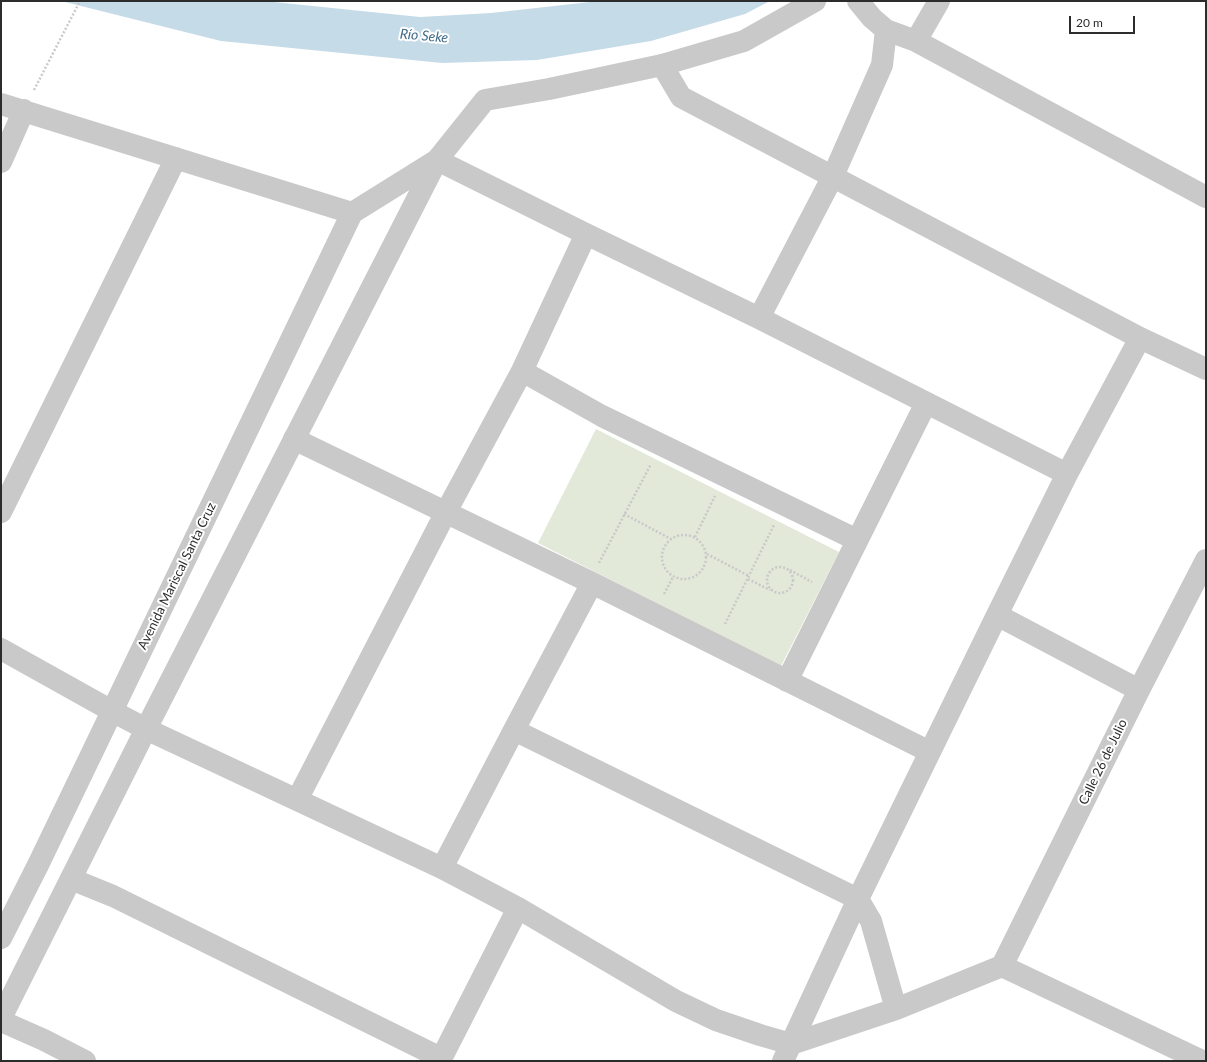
<!DOCTYPE html>
<meta charset="utf-8">
<style>
body{margin:0}
#map{position:relative;width:1207px;height:1062px;overflow:hidden;background:#fff;font-family:Lato,sans-serif}
canvas{display:block}
.frame{position:absolute;inset:0;border:2px solid #2c2c2c;pointer-events:none}
.scale{position:absolute;left:1069px;top:16px;width:66px;height:18px;box-sizing:border-box;border:2px solid #2c2c2c;border-top:0;padding-left:5px;font-size:12px;line-height:14px;white-space:nowrap;color:#2c2c2c;-webkit-text-stroke:3px #fff;paint-order:stroke}
</style>
<div id="map">
<canvas width="1207" height="1062"></canvas>
<div class="frame"></div>
<div class="scale">20 m</div>
</div>
<script>
const c = document.querySelector('canvas').getContext('2d');
c.lineJoin = 'round';
function paint(path, color) {
  c.fillStyle = color;
  c.fill(path, 'evenodd');
}
function poly(rows) {
  const path = new Path2D();
  for (const r of rows) {
    if (r.length === 3) {
      path.moveTo(r[0] + r[2], r[1]);
      path.arc(r[0], r[1], r[2], 0, 2 * Math.PI);
      continue;
    }
    path.moveTo(r[0], r[1]);
    for (let i = 2; i < r.length; i += 2) path.lineTo(r[i], r[i + 1]);
  }
  return path;
}
function strokePath(path, color, width, dash) {
  c.strokeStyle = color;
  c.lineWidth = width;
  c.lineCap = dash ? 'butt' : 'round';
  c.setLineDash(dash || []);
  c.stroke(path);
}
function drawText(font, color, halo, rows, align = 'center') {
  c.font = font + ' Lato,sans-serif';
  c.lineWidth = 4;
  c.setLineDash([]);
  c.textBaseline = 'middle';
  c.strokeStyle = halo;
  c.fillStyle = color;
  for (const [text, x, y, turn = 0] of rows) {
    c.save();
    c.translate(x, y);
    c.rotate((+turn || 0) * Math.PI / 180);
    c.textAlign = isNaN(turn) ? turn : align;
    if (halo) c.strokeText(text, 0, 0);
    c.fillText(text, 0, 0);
    c.restore();
  }
}
paint(poly([
 [596,429,839,552,781,666,538,543]
]), '#e2e9d9');
paint(poly([
 [61,1,264,1,420,17,491,13,599,1,770,1,745,14,651,41,537,60,442,63,221,41]
]), '#c6dbe8');
strokePath(poly([
 [34,90,80,1],
 [624,514,671,539],
 [684,557,22],
 [695,537,715,496],
 [707,554,749,576],
 [599,563,651,464],
 [780,580,13],
 [790,570,812,582],
 [748,579,770,590],
 [664,594,673,577],
 [725,624,774,525]
]), '#c9c9c9', 2.5, [2, 2]);
strokePath(poly([
 [858,1,872,18,886,30,916,41,1206,197],
 [916,41,939,1],
 [662,65,681,97,1140,338,1206,369],
 [1,104,352,213],
 [437,160,586,234,759,318,1067,474],
 [1,162,24,110],
 [759,318,833,176,882,65,886,30],
 [522,371,602,416,857,540],
 [294,439,592,583,930,752],
 [1,512,176,158],
 [997,615,1139,690],
 [1,649,112,711,146,729,442,868,518,908,676,1001,716,1020,760,1035,791,1044,896,1009,1002,966,1202,1061],
 [787,681,926,403],
 [514,730,858,899,871,921,896,1009],
 [297,800,446,512,522,371,586,234],
 [442,868,514,730,592,583],
 [71,879,113,896,441,1058],
 [1002,966,1139,690,1206,560],
 [1,1021,44,1040,85,1061],
 [440,1061,518,908],
 [783,1061,858,899,997,615,1067,474,1140,338]
]), '#c9c9c9', 22);
strokePath(poly([
 [1,938,38,865,352,213,437,160,485,100,549,89,662,65,744,41,815,1],
 [1,1018,146,729,437,160]
]), '#c9c9c9', 22);
drawText('13px', '#2c2c2c', '#fff', [
 ["Avenida Mariscal Santa Cruz",177,576,-64],
 ["Calle 26 de Julio",1103,762,-64]
]);
drawText('italic 14px', '#3e6b89', '#fff', [
 ["Río Seke",424,36,5]
]);
</script>
